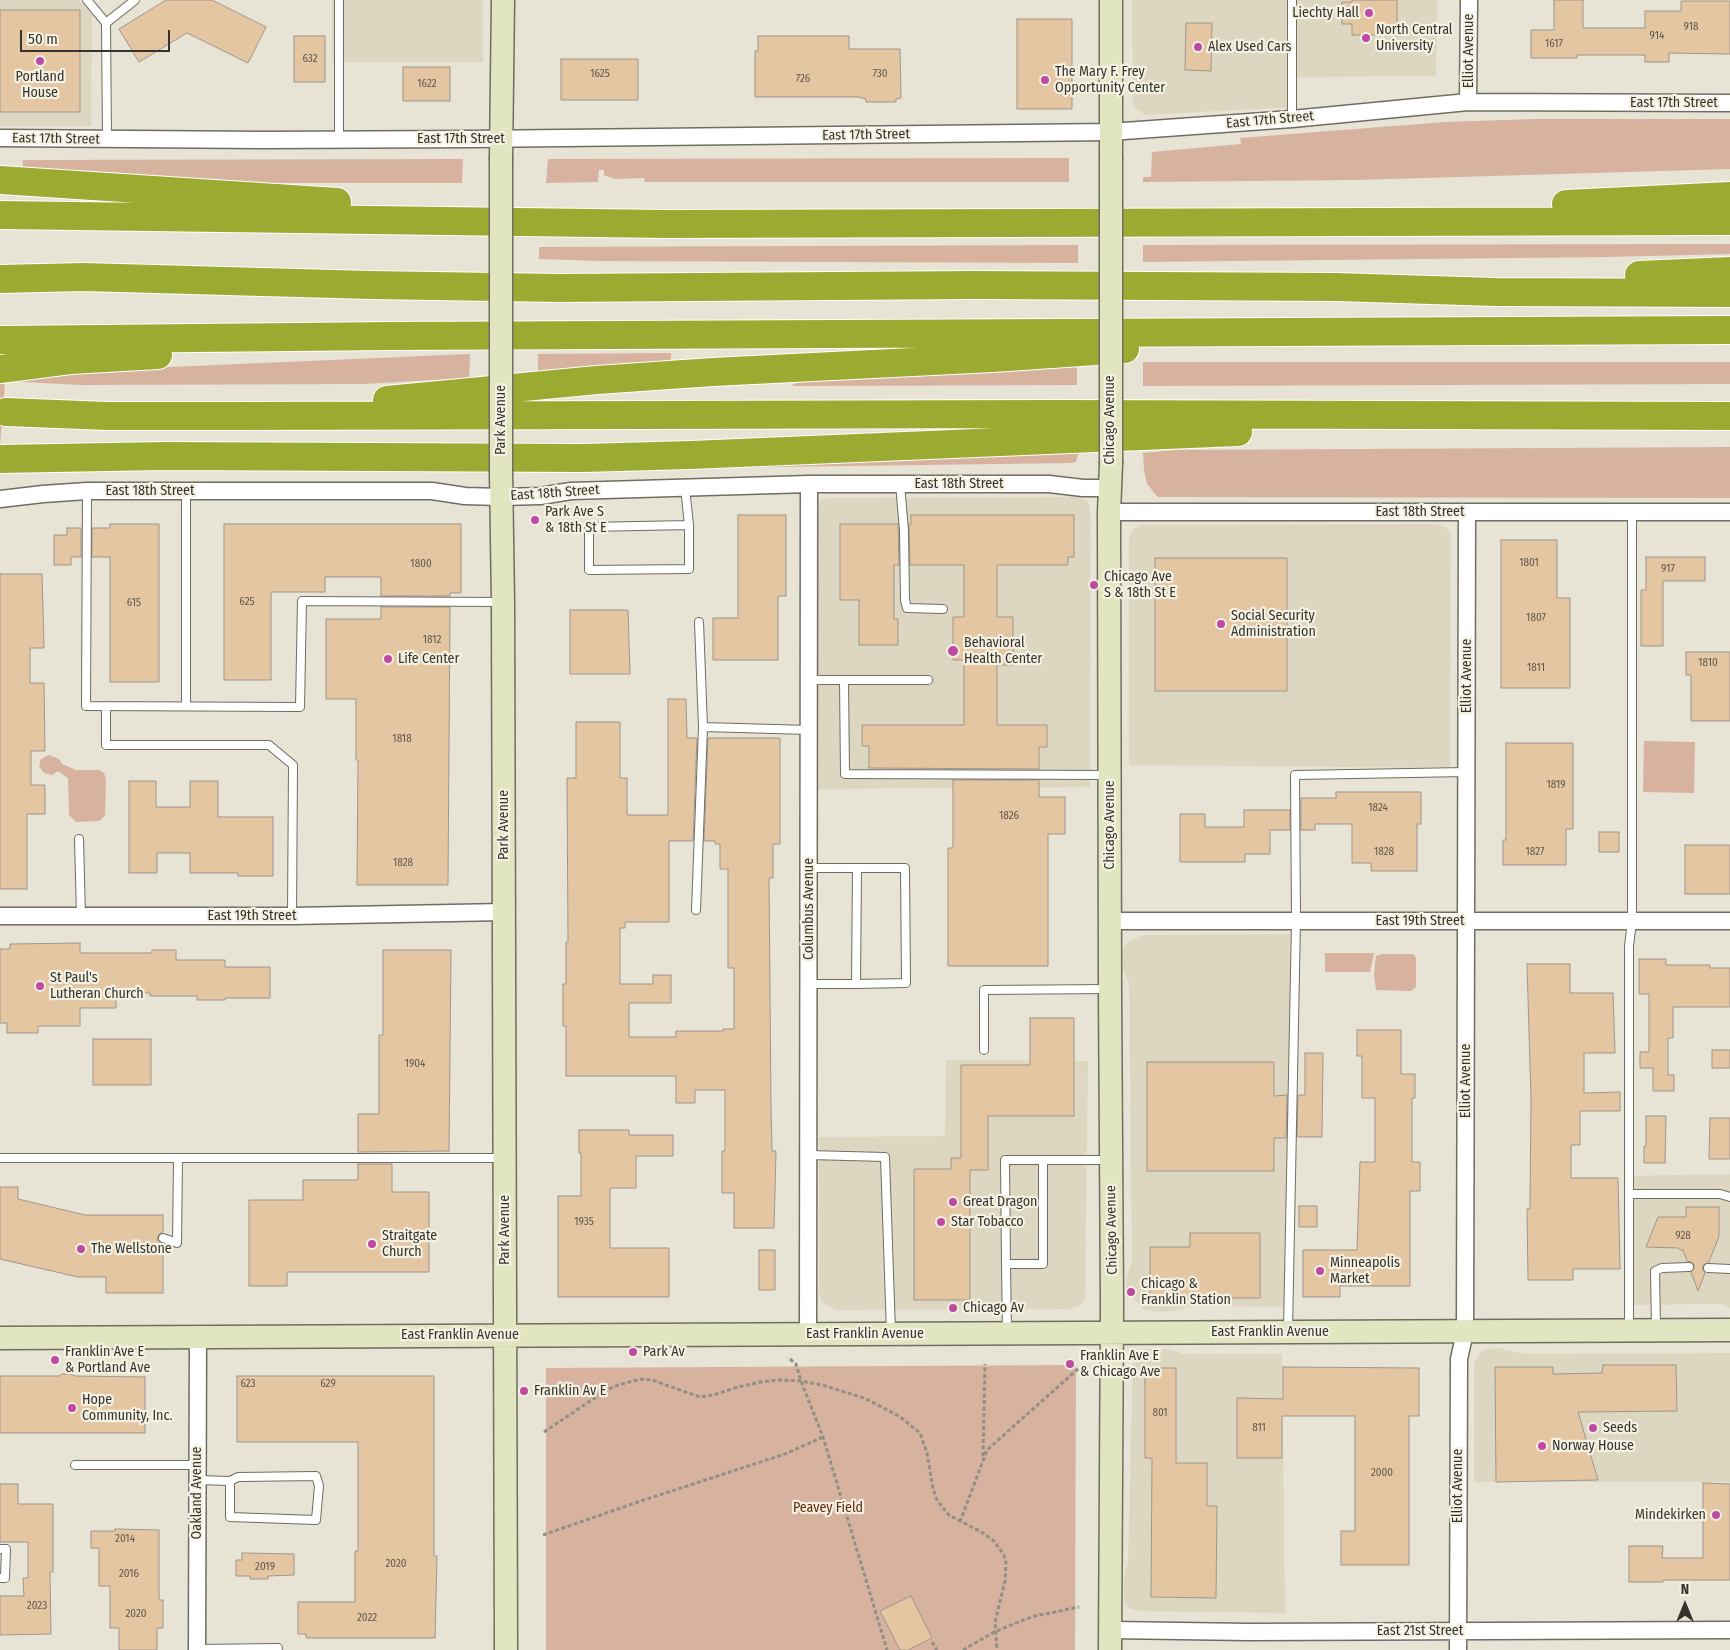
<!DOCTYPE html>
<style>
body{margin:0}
#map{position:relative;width:1730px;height:1650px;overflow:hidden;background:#e7e3d5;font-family:"Fira Sans Condensed",sans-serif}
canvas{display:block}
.north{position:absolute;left:1660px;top:1580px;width:50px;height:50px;-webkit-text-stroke:4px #f5f1e2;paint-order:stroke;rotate:0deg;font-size:14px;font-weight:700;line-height:20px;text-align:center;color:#35332e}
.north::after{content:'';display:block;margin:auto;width:18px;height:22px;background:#35332e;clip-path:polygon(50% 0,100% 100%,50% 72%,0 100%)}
.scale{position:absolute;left:20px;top:30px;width:150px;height:22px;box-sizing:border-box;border:2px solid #35332e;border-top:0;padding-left:6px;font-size:15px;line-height:18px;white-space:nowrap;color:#35332e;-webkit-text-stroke:4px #f5f1e2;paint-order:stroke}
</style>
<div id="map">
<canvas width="1730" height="1650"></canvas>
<div class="north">N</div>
<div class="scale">50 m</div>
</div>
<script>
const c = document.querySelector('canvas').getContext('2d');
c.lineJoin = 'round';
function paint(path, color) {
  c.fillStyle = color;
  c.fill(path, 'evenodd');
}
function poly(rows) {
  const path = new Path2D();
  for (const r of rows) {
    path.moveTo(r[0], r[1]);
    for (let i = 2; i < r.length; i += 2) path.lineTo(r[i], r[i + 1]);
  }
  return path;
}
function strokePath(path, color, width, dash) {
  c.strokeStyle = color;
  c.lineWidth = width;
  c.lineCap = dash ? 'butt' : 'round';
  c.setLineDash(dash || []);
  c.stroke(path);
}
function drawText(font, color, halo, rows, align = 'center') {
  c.font = font + ' "Fira Sans Condensed",sans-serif';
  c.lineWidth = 4.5;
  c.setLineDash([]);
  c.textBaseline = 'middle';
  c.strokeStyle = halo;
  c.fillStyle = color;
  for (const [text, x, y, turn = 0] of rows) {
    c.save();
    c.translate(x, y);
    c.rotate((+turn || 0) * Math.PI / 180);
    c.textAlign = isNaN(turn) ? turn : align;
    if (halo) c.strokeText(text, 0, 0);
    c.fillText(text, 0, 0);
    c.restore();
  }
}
paint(poly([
 [0,0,79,0,92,15,91,126,0,126],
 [332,0,483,0,483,62,332,62],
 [1132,0,1437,0,1436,76,1296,77,1295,107,1145,115,1133,106],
 [1078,497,1088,502,1091,514,1090,787,817,789,815,511,818,502,827,498],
 [1435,524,1445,527,1451,533,1450,768,1129,765,1129,538,1134,529,1141,525],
 [1290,934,1292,1307,1193,1306,1172,1311,1157,1312,1143,1309,1133,1298,1127,1289,1126,1279,1132,1260,1129,983,1120,962,1123,949,1129,941,1143,935],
 [946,1060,1088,1061,1085,1293,1084,1300,1079,1306,1070,1309,836,1310,823,1303,819,1295,819,1137,945,1136],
 [1730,1174,1730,1308,1722,1304,1628,1305,1626,1176],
 [1499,1348,1525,1354,1730,1353,1730,1482,1474,1482,1474,1364,1479,1354,1484,1350],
 [1142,1349,1170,1349,1183,1354,1282,1354,1285,1613,1139,1611,1129,1608,1124,1602,1124,1576,1128,1563,1133,1359,1137,1352]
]), '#ddd7c2');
paint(poly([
 [1535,119,1730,119,1730,169,1356,180,1143,182,1143,177,1151,177,1152,152,1241,144,1240,138,1445,122],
 [1069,158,1069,182,645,182,644,178,615,179,604,175,604,170,599,170,598,182,546,183,548,159],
 [463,159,462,183,234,183,23,170,23,160],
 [1730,244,1730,254,1606,257,1143,262,1143,245],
 [1078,245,1078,263,600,261,539,259,539,247],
 [671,353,671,364,538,373,538,354],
 [470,354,469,378,364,384,80,385,5,381,0,446,0,376,9,374],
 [1143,362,1730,362,1730,384,1143,386],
 [1077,364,1077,385,791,386,800,380],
 [1730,447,1730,498,1158,497,1147,484,1144,470,1143,453,1174,450],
 [1079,452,1076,462,1072,463,698,468],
 [1644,741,1695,742,1694,793,1643,792],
 [49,755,59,759,62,764,76,770,99,770,104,773,106,779,105,815,101,820,98,821,76,822,69,815,68,778,58,771,52,775,44,773,39,766,41,759],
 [1325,953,1374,953,1370,972,1325,972],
 [1383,954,1413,954,1416,958,1416,987,1411,991,1376,990,1374,975,1376,956],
 [1076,1365,1075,1650,546,1650,546,1368]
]), '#d7b29f');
const building = poly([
 [166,0,212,0,266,27,248,63,187,33,139,62,119,29,166,0],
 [1352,0,1397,0,1397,35,1352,35,1352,24,1342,24,1342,2,1352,2,1352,0],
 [1554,0,1583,0,1583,28,1645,28,1645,11,1681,11,1681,1,1730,1,1730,54,1669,53,1669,62,1645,62,1645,55,1577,55,1577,58,1531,58,1531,30,1554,30,1554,0],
 [0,10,80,10,80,112,0,112,0,10],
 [1017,19,1072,19,1072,109,1017,109,1017,19],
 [1186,23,1212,23,1211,71,1185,70,1186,23],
 [294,36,325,36,325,82,294,82,294,36],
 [758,36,849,36,849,49,900,49,901,98,896,99,896,102,866,102,865,98,860,98,860,97,755,97,755,51,758,51,758,36],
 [561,59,638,59,638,100,561,100,561,59],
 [403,67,450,67,450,101,403,101,403,67],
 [738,515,786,515,786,596,778,596,778,660,713,660,713,618,738,618,738,515],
 [911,515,1074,515,1074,557,1068,557,1068,565,997,565,997,617,1013,617,1013,665,997,665,997,725,1047,725,1047,747,1039,747,1039,769,869,768,869,746,862,746,862,725,964,725,964,660,953,660,953,617,964,617,964,565,910,565,909,524,911,524,911,515],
 [110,524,159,524,159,682,110,682,110,557,92,557,92,528,110,528,110,524],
 [224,524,461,524,461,593,450,593,450,596,381,596,381,577,325,577,325,592,271,592,271,680,224,680,224,524],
 [840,524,898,524,899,565,894,565,894,619,898,619,898,645,859,645,859,600,840,600,840,524],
 [67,528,81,528,81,557,71,557,71,565,54,565,54,535,67,535,67,528],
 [1501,540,1557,540,1557,598,1570,598,1570,688,1501,688,1501,540],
 [1646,557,1705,557,1705,581,1663,581,1663,646,1641,646,1641,590,1646,590,1646,557],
 [1155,558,1287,558,1287,691,1155,691,1155,558],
 [0,574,42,574,44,648,30,648,30,683,44,683,45,751,31,751,31,785,45,785,45,814,27,814,27,889,0,889,0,574],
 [381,607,450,607,448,885,357,885,358,760,356,760,356,699,326,699,326,619,381,619,381,607],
 [570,610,628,610,630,674,570,674,570,610],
 [1686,652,1730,652,1730,721,1691,721,1691,675,1686,675,1686,652],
 [668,699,686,699,687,738,697,738,693,841,669,841,669,922,625,922,625,928,620,928,620,984,653,984,653,975,671,975,671,1003,629,1003,629,1037,676,1037,676,1031,723,1031,723,1029,734,1029,734,968,728,968,728,869,720,869,720,844,715,844,715,841,704,841,708,738,780,738,780,844,773,844,773,878,769,878,771,1107,772,1151,776,1151,774,1228,734,1228,734,1193,722,1193,722,1151,725,1151,725,1090,695,1090,695,1103,676,1103,676,1076,566,1076,566,1026,563,1026,563,984,566,984,566,942,568,942,567,778,576,778,576,722,620,722,620,778,627,778,627,815,668,815,668,699],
 [1506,743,1573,743,1573,829,1566,829,1566,865,1503,865,1503,840,1506,840,1506,743],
 [953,780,1039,780,1039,797,1065,797,1065,834,1048,834,1048,966,948,966,948,848,953,848,953,780],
 [129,781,156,781,156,807,190,807,190,781,218,781,218,817,273,817,273,876,238,876,238,873,190,873,190,853,157,853,157,873,129,873,129,781],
 [1336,792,1421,792,1421,824,1417,824,1417,871,1371,871,1371,863,1352,863,1352,824,1315,824,1315,830,1301,830,1301,798,1336,798,1336,792],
 [1244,810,1290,810,1290,830,1270,830,1270,854,1245,854,1245,862,1180,862,1180,814,1205,814,1205,827,1244,827,1244,810],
 [1599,832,1619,832,1619,852,1599,852,1599,832],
 [1685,845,1730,845,1730,894,1685,894,1685,845],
 [80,943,80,953,152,953,152,950,176,950,176,960,225,960,225,967,270,967,270,998,225,998,225,1000,197,1000,197,996,150,996,150,993,116,993,116,1008,80,1008,80,1026,38,1026,38,1033,7,1033,7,1023,0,1023,0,949,10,949,10,944,80,943],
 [383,950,451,950,449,1151,358,1152,358,1114,379,1114,379,1035,383,1035,383,950],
 [1639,959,1666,959,1666,965,1710,965,1710,968,1730,968,1730,1007,1673,1007,1673,1038,1668,1038,1668,1075,1674,1075,1674,1091,1653,1091,1653,1068,1640,1068,1640,1052,1649,1052,1649,994,1639,994,1639,959],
 [1527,964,1570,964,1570,993,1613,993,1615,1053,1584,1053,1584,1093,1620,1092,1620,1111,1580,1111,1580,1145,1571,1145,1571,1178,1618,1178,1620,1269,1573,1269,1573,1280,1528,1280,1527,1209,1530,1209,1531,1099,1527,964],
 [1030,1018,1074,1018,1074,1116,988,1116,988,1170,970,1170,970,1300,914,1300,914,1169,951,1169,951,1158,961,1158,961,1065,1030,1065,1030,1018],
 [1357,1030,1401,1030,1401,1074,1415,1074,1415,1098,1412,1098,1412,1162,1420,1162,1420,1191,1410,1191,1410,1286,1340,1286,1340,1297,1303,1297,1303,1250,1357,1250,1360,1162,1375,1162,1375,1098,1362,1098,1362,1056,1357,1056,1357,1030],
 [93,1039,151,1039,151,1085,93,1085,93,1039],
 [1712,1050,1730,1050,1730,1068,1712,1068,1712,1050],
 [1305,1053,1323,1053,1322,1137,1297,1137,1298,1095,1305,1095,1305,1053],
 [1147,1062,1274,1062,1274,1096,1287,1095,1286,1138,1274,1138,1274,1171,1147,1171,1147,1062],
 [1646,1116,1666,1116,1665,1163,1644,1163,1644,1146,1646,1146,1646,1116],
 [1710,1118,1730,1118,1730,1159,1709,1159,1710,1118],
 [579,1130,629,1130,629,1135,673,1135,673,1156,636,1156,636,1188,610,1188,610,1248,669,1248,669,1297,558,1297,558,1196,581,1196,581,1153,579,1153,579,1130],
 [358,1164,392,1164,392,1192,429,1192,429,1272,287,1272,287,1286,249,1286,249,1200,303,1200,303,1180,358,1180,358,1164],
 [0,1187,18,1187,18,1199,85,1215,163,1215,163,1232,159,1234,157,1239,159,1242,163,1244,163,1293,106,1293,106,1277,78,1277,0,1259,0,1187],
 [1299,1206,1317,1206,1317,1227,1299,1227,1299,1206],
 [1686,1207,1719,1207,1719,1236,1709,1262,1703,1265,1703,1270,1705,1273,1698,1291,1691,1272,1694,1269,1694,1264,1691,1262,1687,1261,1683,1250,1680,1250,1678,1248,1646,1247,1658,1217,1686,1217,1686,1207],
 [1190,1233,1260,1233,1260,1298,1150,1298,1150,1247,1190,1247,1190,1233],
 [759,1250,775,1250,775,1290,759,1290,759,1250],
 [1603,1365,1676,1365,1677,1411,1578,1412,1598,1480,1496,1482,1495,1367,1553,1367,1553,1374,1602,1373,1603,1365],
 [1283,1367,1419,1368,1419,1416,1409,1416,1409,1565,1341,1565,1341,1531,1355,1531,1355,1416,1282,1416,1282,1458,1237,1458,1237,1398,1283,1399,1283,1367],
 [1145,1368,1176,1368,1176,1463,1207,1463,1207,1506,1217,1506,1216,1598,1151,1597,1152,1458,1145,1458,1145,1368],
 [62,1374,71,1374,75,1376,145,1377,145,1433,0,1433,0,1376,59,1376,62,1374],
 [237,1376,434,1376,434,1556,437,1556,435,1638,306,1638,306,1634,298,1634,298,1602,355,1602,355,1551,358,1551,358,1442,237,1442,237,1376],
 [1703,1483,1730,1484,1730,1580,1663,1580,1663,1582,1629,1582,1629,1546,1663,1546,1662,1558,1703,1558,1703,1483],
 [0,1484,18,1484,18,1504,53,1504,53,1572,50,1572,51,1634,0,1635,0,1596,24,1596,23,1578,28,1578,28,1542,0,1542,0,1484],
 [115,1529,159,1530,159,1600,163,1600,163,1628,157,1628,157,1650,119,1650,119,1628,110,1628,110,1586,99,1586,99,1548,91,1548,91,1531,115,1531,115,1529],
 [242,1553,294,1554,294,1575,268,1576,268,1579,250,1579,250,1576,236,1576,236,1560,242,1560,242,1553],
 [911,1596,932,1638,908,1650,900,1650,880,1611,911,1596]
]);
paint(building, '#e5c6a3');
strokePath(building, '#9f968b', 1);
const lane = poly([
 [87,0,106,23,107,139],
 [339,0,339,140],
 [1292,0,1292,119],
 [106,23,135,0],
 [900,484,904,530,905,600,907,608,943,609],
 [685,488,689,525,689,569,589,570,589,527,689,525],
 [186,490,186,706],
 [87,491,86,706,300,707,302,601,501,602],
 [809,680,928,680],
 [844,680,845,774,1108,775],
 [106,706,106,745,269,745,293,765,292,916],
 [703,727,809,730],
 [79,839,81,916],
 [809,868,857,868,856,984,809,984],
 [696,910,703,727,699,622],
 [856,984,906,983,905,868,857,868],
 [984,1050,984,990,1108,989],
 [809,1155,885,1157,891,1332],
 [0,1158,503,1158],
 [1005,1160,1043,1160,1043,1264,1006,1264,1005,1160],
 [1043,1160,1109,1160],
 [1629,1194,1720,1194,1730,1197],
 [163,1238,177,1243,178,1158],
 [1006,1264,1007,1332],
 [1708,1268,1730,1269],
 [1629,1328,1629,946,1632,921,1632,512],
 [1656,1328,1655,1271,1662,1268,1689,1267],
 [1288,1330,1296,921,1295,775,1467,772],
 [75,1465,197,1465],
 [197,1480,230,1481,238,1477,316,1476,319,1486,316,1520,230,1517,230,1481],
 [0,1549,6,1549,5,1578,0,1578],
 [197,1649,278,1648]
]);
const street = poly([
 [1468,102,1469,0],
 [0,138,263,140,472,139,1110,132,1292,119,1468,102,1730,103],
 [0,499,43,494,87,491,432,491,465,496,501,497,540,496,571,491,809,484,1049,484,1083,488,1110,488],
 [1109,512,1730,512],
 [0,916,292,916,504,912],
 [1110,921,1730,921],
 [808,1334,809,484],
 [1111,1630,1248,1632,1730,1630],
 [197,1650,198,1337],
 [1458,1650,1459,1359,1465,1332,1467,512]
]);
const secondary = poly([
 [1111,157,1111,0],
 [501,158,503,0],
 [501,473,503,602,506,1650],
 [0,1338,1730,1330],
 [1110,1650,1112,1304,1110,989,1109,512,1111,464]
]);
const highway = poly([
 [0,180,337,202],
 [1566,204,1730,196],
 [0,215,666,224,1730,221],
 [1639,275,1730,271],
 [0,279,83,277,370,285,559,288,974,285,1336,287,1495,292,1730,293],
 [0,340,391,336,1730,330],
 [0,369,70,360,158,355],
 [387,400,597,380,713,372,993,358,1125,349],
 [6,412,107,416,236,416,1058,414,1730,416],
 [0,459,164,456,583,458,691,455,1238,432]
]);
strokePath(lane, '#716d61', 10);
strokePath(street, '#716d61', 19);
strokePath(secondary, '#716d61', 25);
strokePath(highway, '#fff', 30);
strokePath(poly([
 [790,1359,796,1364,801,1381,823,1437,887,1650],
 [544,1432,605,1391,618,1385,641,1379,652,1380,700,1397,713,1395,738,1387,761,1382,778,1380,801,1381,822,1385,864,1398,899,1416,920,1433,927,1453,933,1489,937,1500,943,1508,949,1515,983,1533,994,1541,1004,1555,1006,1563,1005,1581,995,1622,997,1650],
 [983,1456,985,1364],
 [960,1522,987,1450,1079,1368],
 [543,1535,638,1502,785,1454,823,1437],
 [932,1642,937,1650],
 [963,1650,994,1632,1021,1621,1035,1616,1079,1607]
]), '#928f85', 3, [4, 2.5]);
strokePath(lane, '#fff', 8);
strokePath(street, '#fff', 16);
strokePath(secondary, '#e1e6c1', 22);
strokePath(highway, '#9bab31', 28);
const secondaryBridge = poly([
 [1111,464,1111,157],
 [501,473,501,158]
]);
strokePath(secondaryBridge, '#716d61', 25, []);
strokePath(secondaryBridge, '#e1e6c1', 22);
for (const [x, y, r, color] of [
 [1369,13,5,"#be4aa2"],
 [1366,38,5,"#be4aa2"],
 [1198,47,5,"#be4aa2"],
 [40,61,5,"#be4aa2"],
 [1045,80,5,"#be4aa2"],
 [535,520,5,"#be4aa2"],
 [1094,585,5,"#be4aa2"],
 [1221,624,5,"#be4aa2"],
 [953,651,6,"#be4aa2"],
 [388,659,5,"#be4aa2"],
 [40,986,5,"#be4aa2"],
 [953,1202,5,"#be4aa2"],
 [941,1222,5,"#be4aa2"],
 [372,1244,5,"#be4aa2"],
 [81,1249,5,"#be4aa2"],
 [1320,1271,5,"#be4aa2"],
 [1131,1292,5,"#be4aa2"],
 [953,1308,5,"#be4aa2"],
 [633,1352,5,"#be4aa2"],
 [55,1360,5,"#be4aa2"],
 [1070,1364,5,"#be4aa2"],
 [524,1391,5,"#be4aa2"],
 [72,1408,5,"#be4aa2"],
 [1593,1428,5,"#be4aa2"],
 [1542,1446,5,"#be4aa2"],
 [1716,1515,5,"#be4aa2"]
]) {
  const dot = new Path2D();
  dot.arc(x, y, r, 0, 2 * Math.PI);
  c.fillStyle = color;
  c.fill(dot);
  strokePath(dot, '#f5f1e2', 2);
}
drawText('11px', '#61584b', null, [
 ["918",1691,27],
 ["914",1657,36],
 ["1617",1554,44],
 ["632",310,59],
 ["1625",600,74],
 ["730",880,74],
 ["726",803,79],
 ["1622",427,84],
 ["1801",1529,563],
 ["1800",421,564],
 ["917",1668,569],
 ["625",247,602],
 ["615",134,603],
 ["1807",1536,618],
 ["1812",432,640],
 ["1810",1708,663],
 ["1811",1536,668],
 ["1818",402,739],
 ["1819",1556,785],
 ["1824",1378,808],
 ["1826",1009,816],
 ["1828",1384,852],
 ["1827",1535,852],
 ["1828",403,863],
 ["1904",415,1064],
 ["1935",584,1222],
 ["928",1683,1236],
 ["623",248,1384],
 ["629",328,1384],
 ["801",1160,1413],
 ["811",1259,1428],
 ["2000",1382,1473],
 ["2014",125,1539],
 ["2020",396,1564],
 ["2019",265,1567],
 ["2016",129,1574],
 ["2023",37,1606],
 ["2020",136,1614],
 ["2022",367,1618]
]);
drawText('14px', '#35332e', '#f5f1e2', [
 ["Liechty Hall",1359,13,"right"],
 ["North Central",1376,30],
 ["University",1376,46],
 ["Alex Used Cars",1208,47],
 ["The Mary F. Frey",1055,72],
 ["Opportunity Center",1055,88],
 ["Portland",40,77,"center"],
 ["House",40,93,"center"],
 ["Park Ave S",545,512],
 ["& 18th St E",545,528],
 ["Chicago Ave",1104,577],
 ["S & 18th St E",1104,593],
 ["Social Security",1231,616],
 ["Administration",1231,632],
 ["Behavioral",964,643],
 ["Health Center",964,659],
 ["Life Center",398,659],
 ["St Paul's",50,978],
 ["Lutheran Church",50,994],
 ["Great Dragon",963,1202],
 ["Star Tobacco",951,1222],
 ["Straitgate",382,1236],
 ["Church",382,1252],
 ["The Wellstone",91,1249],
 ["Minneapolis",1330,1263],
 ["Market",1330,1279],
 ["Chicago &",1141,1284],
 ["Franklin Station",1141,1300],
 ["Chicago Av",963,1308],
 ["Franklin Ave E",65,1352],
 ["& Portland Ave",65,1368],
 ["Park Av",643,1352],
 ["Franklin Ave E",1080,1356],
 ["& Chicago Ave",1080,1372],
 ["Franklin Av E",534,1391],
 ["Hope",82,1400],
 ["Community, Inc.",82,1416],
 ["Seeds",1603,1428],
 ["Norway House",1552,1446],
 ["Mindekirken",1706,1515,"right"]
], 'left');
drawText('14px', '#35332e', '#f5f1e2', [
 ["Elliot Avenue",1469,51,-90],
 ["East 17th Street",1674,103],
 ["East 17th Street",1270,120,-5],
 ["East 17th Street",866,135,-1],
 ["East 17th Street",56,139,1],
 ["East 17th Street",461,139],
 ["Park Avenue",501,420,-90],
 ["Chicago Avenue",1110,420,-90],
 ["East 18th Street",959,484],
 ["East 18th Street",150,491],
 ["East 18th Street",555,493,-4],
 ["East 18th Street",1420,512],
 ["Elliot Avenue",1467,676,-90],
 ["Park Avenue",504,825,-90],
 ["Chicago Avenue",1110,825,-90],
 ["Columbus Avenue",809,909,-90],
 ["East 19th Street",252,916],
 ["East 19th Street",1420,921],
 ["Elliot Avenue",1466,1081,-90],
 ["Park Avenue",505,1230,-90],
 ["Chicago Avenue",1112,1230,-91],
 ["East Franklin Avenue",1270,1332],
 ["East Franklin Avenue",865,1334],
 ["East Franklin Avenue",460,1335],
 ["Elliot Avenue",1458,1486,-90],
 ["Oakland Avenue",197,1493,-90],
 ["East 21st Street",1420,1631]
]);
drawText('14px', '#612c0c', '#f5f1e2', [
 ["Peavey Field",828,1508]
]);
</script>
